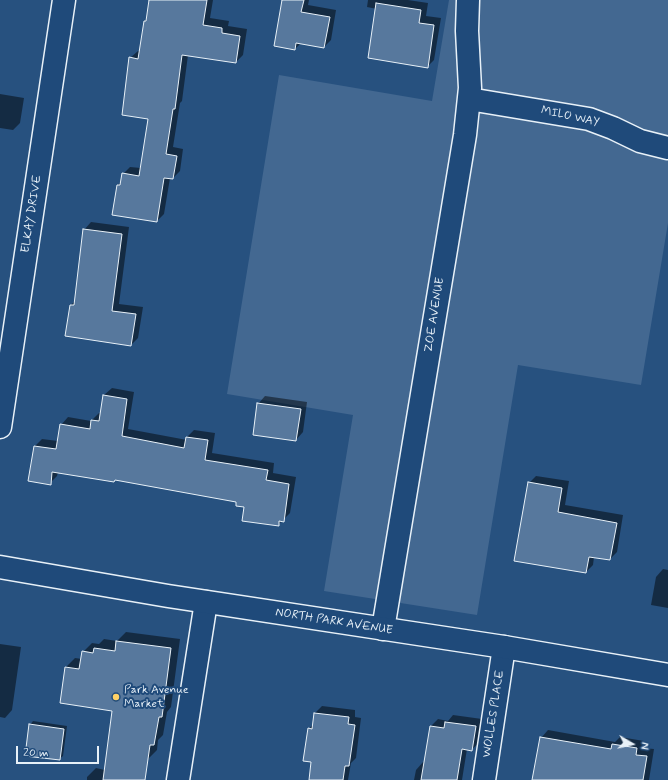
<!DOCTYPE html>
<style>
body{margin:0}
#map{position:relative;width:668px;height:780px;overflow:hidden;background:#27517f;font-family:Mynerve,sans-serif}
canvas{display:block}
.north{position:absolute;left:612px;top:724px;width:40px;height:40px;-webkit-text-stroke:3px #1f4a7a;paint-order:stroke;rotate:99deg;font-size:11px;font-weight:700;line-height:16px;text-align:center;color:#e8f1f8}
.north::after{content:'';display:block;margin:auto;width:14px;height:18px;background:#e8f1f8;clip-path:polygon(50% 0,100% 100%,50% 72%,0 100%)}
.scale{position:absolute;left:16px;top:746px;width:83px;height:18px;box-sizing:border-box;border:2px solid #e8f1f8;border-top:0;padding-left:5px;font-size:12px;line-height:14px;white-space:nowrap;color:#e8f1f8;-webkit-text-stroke:3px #1f4a7a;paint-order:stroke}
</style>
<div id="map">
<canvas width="668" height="780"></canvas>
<div class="north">N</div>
<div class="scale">20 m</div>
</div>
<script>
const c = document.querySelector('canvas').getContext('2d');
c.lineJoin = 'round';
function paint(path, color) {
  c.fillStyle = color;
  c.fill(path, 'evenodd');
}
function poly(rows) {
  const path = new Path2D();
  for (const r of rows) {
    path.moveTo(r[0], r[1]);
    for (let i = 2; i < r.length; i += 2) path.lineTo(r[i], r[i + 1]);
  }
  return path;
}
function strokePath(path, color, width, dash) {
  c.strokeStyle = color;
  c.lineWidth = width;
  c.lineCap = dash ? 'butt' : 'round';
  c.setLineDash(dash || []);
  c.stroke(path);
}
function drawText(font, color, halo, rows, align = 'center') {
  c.font = font + ' Mynerve,sans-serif';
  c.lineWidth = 4;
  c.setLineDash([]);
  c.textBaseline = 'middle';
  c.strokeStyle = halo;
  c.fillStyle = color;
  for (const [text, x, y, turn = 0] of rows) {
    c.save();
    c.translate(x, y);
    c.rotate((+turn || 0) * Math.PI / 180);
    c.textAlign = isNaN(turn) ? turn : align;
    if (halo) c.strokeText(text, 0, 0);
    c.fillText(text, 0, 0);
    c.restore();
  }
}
paint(poly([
 [449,0,668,0,668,223,641,385,518,365,477,615,324,591,353,415,227,394,279,75,432,101]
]), '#436891');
paint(poly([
 [150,0,213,0,210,18,229,21,228,26,247,29,243,55,236,62,188,55,182,101,180,103,173,147,183,149,180,171,173,178,170,178,164,214,157,221,118,185,122,181,123,174,130,167,141,168,149,118,130,58,138,51,140,51,144,21,147,19],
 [283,0,309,0,308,5,336,10,331,40,324,47,301,43,295,49],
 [368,0,408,0,428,3,426,16,441,18,434,60,427,67,377,9,367,7],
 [0,94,24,98,20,123,13,130,0,128],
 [91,222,129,227,119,304,143,307,138,338,131,345,71,305,75,301,84,230],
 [112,388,134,392,128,429,187,440,187,437,194,430,215,433,212,453,274,463,273,473,296,477,290,513,278,525,237,501,116,479,114,481,58,472,57,476,50,483,29,480,35,446,42,439,58,441,61,425,68,417,91,421,99,413,101,414,104,395],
 [265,396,307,402,303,432,296,440,258,404],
 [536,476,569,481,565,505,623,515,617,552,610,559,594,557,593,565,586,572,529,483],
 [663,569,668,570,668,608,651,605,656,577],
 [126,632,180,639,171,707,167,712,163,735,158,740,157,750,148,759,132,780,87,780,87,777,96,768,105,770,114,710,66,667,75,658,82,659,83,652,92,643,99,644,104,639,117,641],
 [0,644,21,647,12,710,5,718,0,717],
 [322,706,355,710,355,717,361,718,356,758,351,763,348,780,310,780,312,761,309,729,313,724,315,713],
 [453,715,482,719,479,743,471,750,467,749,462,780,414,780,416,770,423,762,425,763,431,726,438,719,448,721],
 [33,721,67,726,63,756,59,759,30,725],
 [548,730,615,742,620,737,644,741,643,748,654,749,649,780,533,780,541,738]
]), '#0007');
const building = poly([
 [149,0,207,0,203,25,222,28,222,33,240,36,236,63,182,55,175,109,173,109,166,154,177,156,173,179,164,178,157,222,112,215,117,185,120,185,122,173,139,176,148,119,122,115,129,57,138,59,144,21,146,21,149,0],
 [282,0,304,0,301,12,330,17,324,48,296,43,295,50,274,46,282,0],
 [376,3,421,10,419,23,434,25,428,68,368,58,376,3],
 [83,229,122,234,112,311,136,314,131,346,65,336,70,305,74,305,83,229],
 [103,395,127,399,122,436,184,448,186,437,208,440,205,460,268,470,266,480,289,484,284,522,279,521,279,526,242,521,244,507,236,506,236,502,115,480,114,482,52,472,51,485,28,481,34,446,56,449,60,424,90,429,91,420,99,421,103,395],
 [257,403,301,409,296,441,253,435,257,403],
 [528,482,562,488,558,512,617,523,610,560,589,557,586,573,514,561,528,482],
 [116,641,171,648,162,717,159,717,154,745,150,745,145,780,103,780,112,711,60,703,65,667,79,669,82,651,93,653,94,648,115,651,116,641],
 [314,713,349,717,348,724,355,725,349,766,345,766,343,780,309,780,311,762,303,761,308,728,312,729,314,713],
 [445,722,476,726,472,751,462,749,457,780,421,780,430,726,444,728,445,722],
 [29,724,64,729,60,760,25,756,29,724],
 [540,737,611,749,612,744,637,748,636,755,647,756,643,780,532,780,540,737]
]);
paint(building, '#57789d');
strokePath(building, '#e8f1f8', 1);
const minor = poly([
 [469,99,589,119,613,128,640,141,668,148],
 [0,427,64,0],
 [383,629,465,135,470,88,467,31,468,0],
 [178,780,206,602],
 [484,780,504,647]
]);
const tertiary = poly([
 [0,567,168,596,504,647,668,675]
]);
strokePath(minor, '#e8f1f8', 25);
strokePath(tertiary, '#e8f1f8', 25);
strokePath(minor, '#1f4a7a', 22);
strokePath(tertiary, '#1f4a7a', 22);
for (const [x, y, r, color] of [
 [116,697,4,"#ffd166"]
]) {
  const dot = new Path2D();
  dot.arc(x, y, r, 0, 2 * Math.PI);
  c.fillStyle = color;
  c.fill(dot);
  strokePath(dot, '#1f4a7a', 1.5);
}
drawText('12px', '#e8f1f8', '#1f4a7a', [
 ["MILO WAY",570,117,12],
 ["ELKAY DRIVE",32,214,-81],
 ["ZOE AVENUE",435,315,-81],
 ["NORTH PARK AVENUE",334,622,9],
 ["WOLLES PLACE",494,714,-81]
]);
drawText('12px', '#e8f1f8', '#1f4a7a', [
 ["Park Avenue",124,690],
 ["Market",124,704]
], 'left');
</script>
